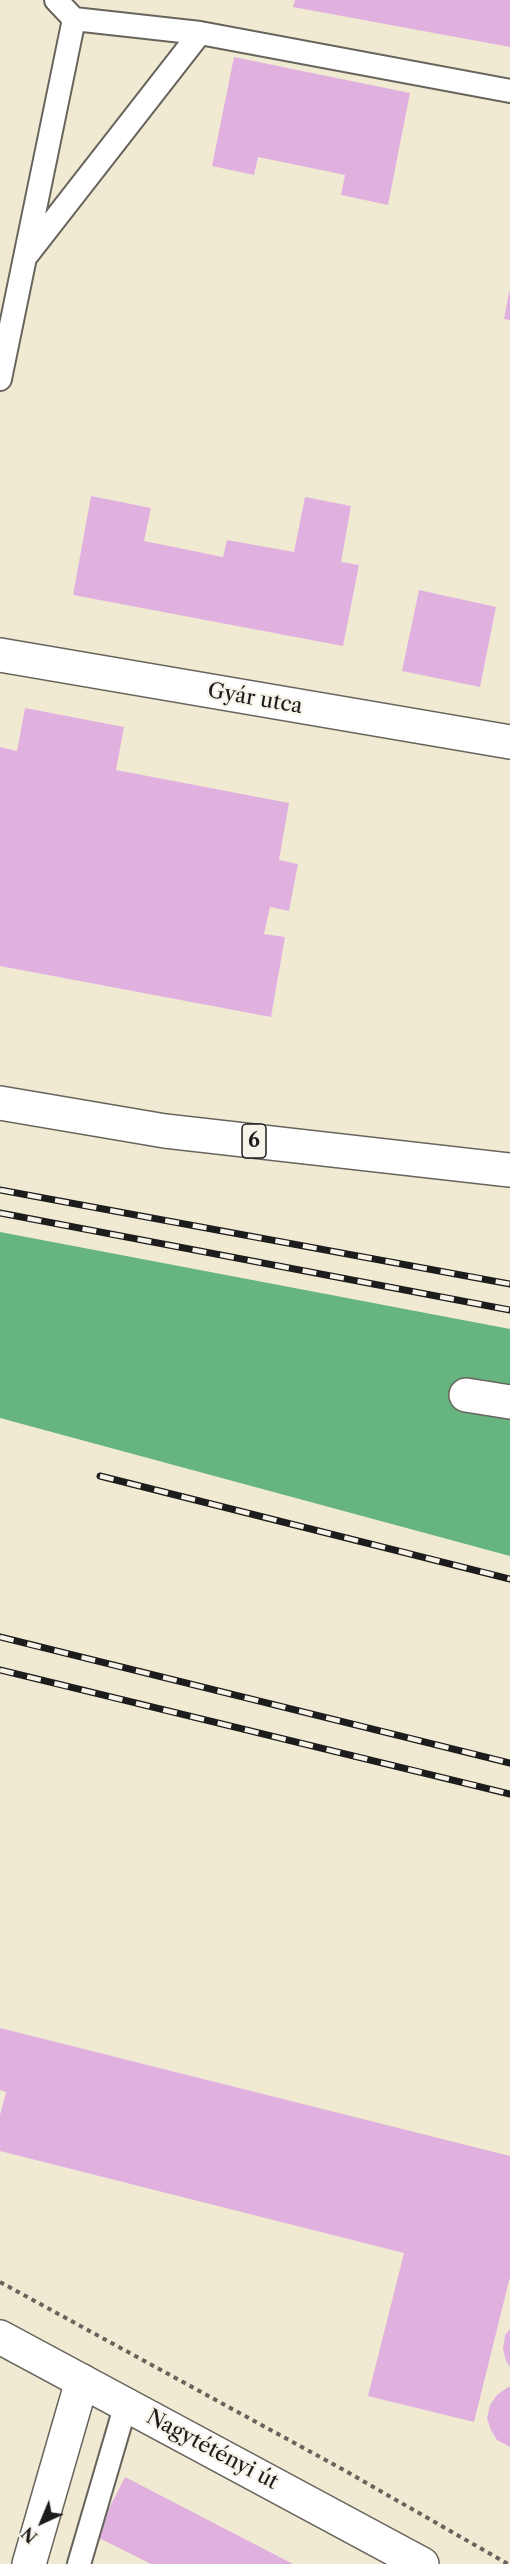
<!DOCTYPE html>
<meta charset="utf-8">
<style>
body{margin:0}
#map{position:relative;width:510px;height:2564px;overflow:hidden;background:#f1ead3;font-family:"Libre Caslon Text",serif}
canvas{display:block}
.north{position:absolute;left:12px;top:2492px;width:60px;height:60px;-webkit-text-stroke:4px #f7f3e8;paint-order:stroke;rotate:224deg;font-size:16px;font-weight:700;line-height:24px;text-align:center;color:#1c1c1c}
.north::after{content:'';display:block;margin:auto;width:21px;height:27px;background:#1c1c1c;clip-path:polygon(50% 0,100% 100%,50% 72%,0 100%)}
</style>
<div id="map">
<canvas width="510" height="2564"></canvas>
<div class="north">N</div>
</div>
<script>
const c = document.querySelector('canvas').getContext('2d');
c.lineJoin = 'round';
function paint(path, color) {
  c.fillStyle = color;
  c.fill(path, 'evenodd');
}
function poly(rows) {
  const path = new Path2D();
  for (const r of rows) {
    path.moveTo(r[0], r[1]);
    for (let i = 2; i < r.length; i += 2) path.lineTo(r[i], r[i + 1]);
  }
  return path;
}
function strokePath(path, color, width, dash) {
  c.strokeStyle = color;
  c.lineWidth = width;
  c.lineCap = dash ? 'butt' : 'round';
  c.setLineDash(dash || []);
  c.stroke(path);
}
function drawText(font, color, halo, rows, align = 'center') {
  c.font = font + ' "Libre Caslon Text",serif';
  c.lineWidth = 4.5;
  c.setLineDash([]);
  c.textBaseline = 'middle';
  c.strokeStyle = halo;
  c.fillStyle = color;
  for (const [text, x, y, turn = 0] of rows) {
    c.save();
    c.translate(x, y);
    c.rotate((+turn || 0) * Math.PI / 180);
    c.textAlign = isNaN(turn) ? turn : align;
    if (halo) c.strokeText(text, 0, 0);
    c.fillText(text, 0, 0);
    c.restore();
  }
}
paint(poly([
 [0,1232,510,1329,510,1556,0,1418]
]), '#66b580');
paint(poly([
 [295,0,510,0,510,47,293,7],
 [234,57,410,93,388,205,341,195,345,175,258,157,254,175,212,166],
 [509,292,510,292,510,320,504,319],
 [91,496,151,508,144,541,223,557,227,540,294,552,305,497,351,506,341,562,359,565,343,646,73,595],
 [419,590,496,607,480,687,402,671],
 [25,708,124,727,116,770,289,803,279,860,298,864,289,911,270,907,264,934,285,937,271,1017,0,966,0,747,17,751],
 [0,2028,510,2156,510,2277,474,2422,368,2396,404,2253,0,2151,0,2115,6,2092,0,2090],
 [510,2329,510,2367,506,2361,503,2349,505,2335],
 [508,2387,510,2387,510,2447,497,2440,491,2430,487,2418,490,2405,497,2395],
 [125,2477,293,2564,151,2564,95,2536]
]), '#e0b1df');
const lane = poly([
 [56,0,74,19],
 [27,255,200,33],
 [0,379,74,19,200,33,510,91],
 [79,2564,126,2404]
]);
const street = poly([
 [0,655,510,742],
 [466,1395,510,1402],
 [29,2564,82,2381]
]);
const secondary = poly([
 [0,2337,422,2564]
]);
const primary = poly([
 [0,1103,165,1131,510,1170]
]);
strokePath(lane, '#67645c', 26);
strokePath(street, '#67645c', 36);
strokePath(secondary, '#67645c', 36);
strokePath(primary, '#67645c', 36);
strokePath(poly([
 [0,2282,342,2469,508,2564]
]), '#67645c', 4, [4.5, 4.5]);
strokePath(lane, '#fff', 22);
strokePath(street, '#fff', 33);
strokePath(secondary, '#fff', 33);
strokePath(primary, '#fff', 33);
const rail = poly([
 [0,1190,510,1284],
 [0,1213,510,1310],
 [100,1476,510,1579],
 [0,1637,510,1763],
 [0,1670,510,1794]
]);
strokePath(rail, '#1c1c1c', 7);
strokePath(rail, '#f7f3e8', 4.5, [14]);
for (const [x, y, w] of [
 [254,1141,24]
]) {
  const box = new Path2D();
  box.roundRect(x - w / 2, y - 17, w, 34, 4.5);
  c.fillStyle = '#f7f3e8';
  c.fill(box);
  strokePath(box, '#1c1c1c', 1.5);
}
drawText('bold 20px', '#1c1c1c', null, [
 ["6",254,1141]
]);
drawText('21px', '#1c1c1c', '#f7f3e8', [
 ["Gyár utca",255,699,10],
 ["Nagytétényi út",212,2450,28]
]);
</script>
